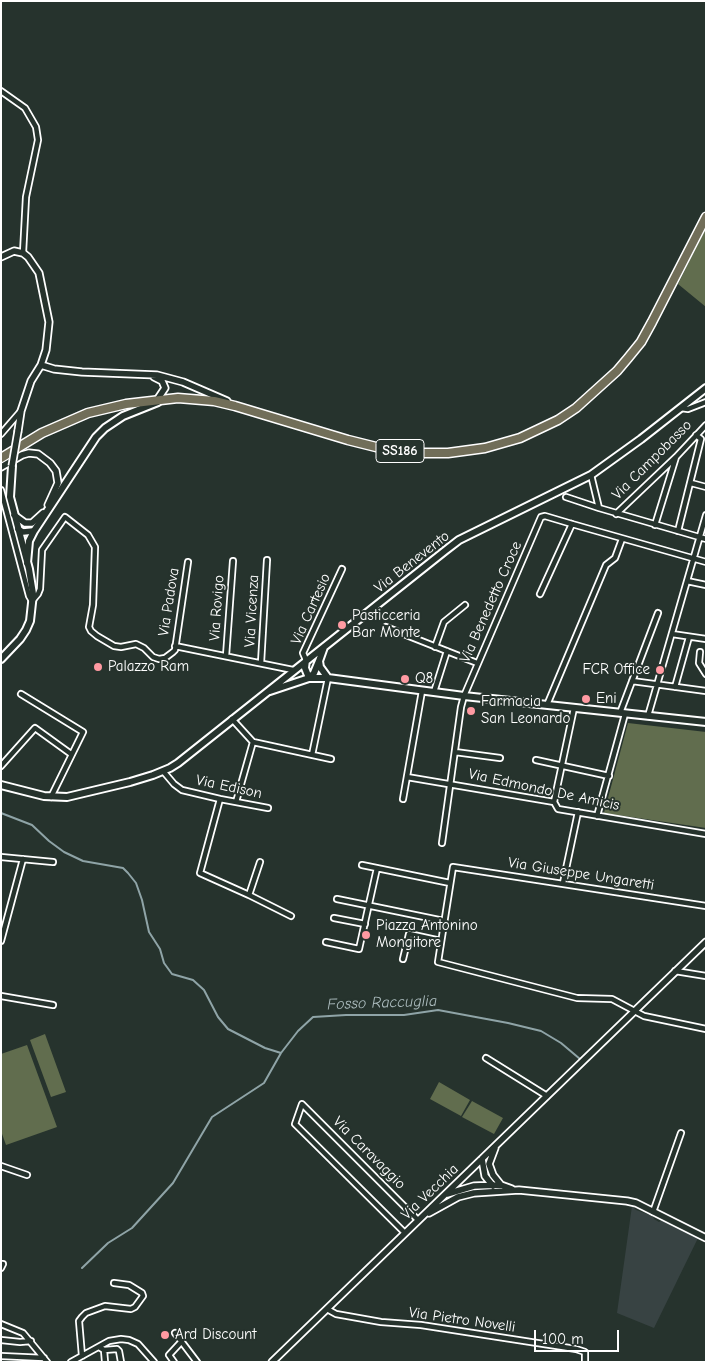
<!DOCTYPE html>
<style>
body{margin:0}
#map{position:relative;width:707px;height:1363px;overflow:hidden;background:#26332d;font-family:"Comic Neue",sans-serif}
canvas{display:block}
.frame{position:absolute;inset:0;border:2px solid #fff;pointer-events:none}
.scale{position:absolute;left:534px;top:1330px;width:85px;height:22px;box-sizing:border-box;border:2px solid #fff;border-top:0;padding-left:6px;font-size:15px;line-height:18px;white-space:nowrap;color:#fff;-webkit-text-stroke:4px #26332d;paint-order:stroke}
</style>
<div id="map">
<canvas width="707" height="1363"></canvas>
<div class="frame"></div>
<div class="scale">100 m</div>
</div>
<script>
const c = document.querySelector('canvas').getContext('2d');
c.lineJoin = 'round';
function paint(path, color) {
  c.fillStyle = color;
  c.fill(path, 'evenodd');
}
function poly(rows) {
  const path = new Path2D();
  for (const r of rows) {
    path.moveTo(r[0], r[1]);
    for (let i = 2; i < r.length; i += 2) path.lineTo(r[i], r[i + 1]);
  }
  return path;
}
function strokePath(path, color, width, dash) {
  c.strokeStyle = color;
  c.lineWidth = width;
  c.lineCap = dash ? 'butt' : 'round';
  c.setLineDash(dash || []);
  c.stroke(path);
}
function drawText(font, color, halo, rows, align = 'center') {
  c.font = font + ' "Comic Neue",sans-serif';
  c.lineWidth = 4;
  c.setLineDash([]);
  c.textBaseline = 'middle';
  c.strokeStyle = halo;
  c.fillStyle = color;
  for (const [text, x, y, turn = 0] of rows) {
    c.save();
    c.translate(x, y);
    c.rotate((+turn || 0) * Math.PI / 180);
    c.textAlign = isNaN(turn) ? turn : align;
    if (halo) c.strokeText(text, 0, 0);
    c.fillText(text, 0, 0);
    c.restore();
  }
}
paint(poly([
 [632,1206,636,1210,653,1216,654,1219,659,1222,662,1220,698,1238,654,1328,617,1313]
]), '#384343');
paint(poly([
 [706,228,706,307,678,284],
 [628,723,706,732,706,828,604,813],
 [45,1034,66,1092,51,1097,30,1040],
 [27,1045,57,1127,6,1145,1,1131,1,1054],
 [439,1082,470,1100,461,1116,430,1099],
 [472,1101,503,1118,494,1134,462,1117]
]), '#616d4e');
strokePath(poly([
 [1,813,32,825,49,841,64,852,83,861,123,868,128,873,136,883,142,900,149,932,160,949,164,963,172,974,193,980,204,990,218,1017,228,1029,265,1048,281,1053],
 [82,1268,108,1243,132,1228,173,1183,212,1117,264,1083,281,1053,298,1031,313,1017,346,1015,404,1015,438,1010,508,1023,541,1031,561,1043,580,1059]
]), '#8fa4a7', 2);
const minor = poly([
 [1,91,25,108,36,127,38,140,26,197,23,253],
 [681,408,688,409,706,402],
 [1,434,20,412],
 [591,475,599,508,706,539],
 [691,483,706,487],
 [1,490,29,596,32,601,38,594,40,589,42,550,65,517,88,535,95,547,93,605,89,627,91,631,97,636,114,646,121,647,136,644,144,648,153,657,159,659,165,658,173,652,175,650,188,562],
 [566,497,599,508],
 [616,514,676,457,706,425],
 [655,525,676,457],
 [678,531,701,439,696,435],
 [687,581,706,585],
 [540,594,572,524],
 [386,627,477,663],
 [672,634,706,639],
 [175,646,293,670],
 [435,647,444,622,465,605],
 [700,652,699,663,706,674],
 [226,656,233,561],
 [306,660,303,653,342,569],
 [261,663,267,560],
 [632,681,706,691],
 [675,687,689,637],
 [434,692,447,651],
 [21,694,83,732,51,797],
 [547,705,606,565,615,558,622,539],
 [620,713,658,613],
 [648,716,706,515],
 [232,719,253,742,331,759],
 [455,752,500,758],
 [312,755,328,678],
 [536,760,609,776],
 [1,766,35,728,71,754],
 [163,771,174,784,182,790,220,799,268,808],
 [407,777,554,802,558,809,706,834],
 [220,799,200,873,249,895,291,916],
 [403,799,422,691],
 [236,802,253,742],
 [554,802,574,708],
 [597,816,625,714],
 [442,843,461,707,464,696,541,517,545,516,572,524,706,562],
 [1,857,53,862],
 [362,865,450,883],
 [563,883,578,812],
 [249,895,260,862],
 [337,899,444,921],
 [706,906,453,867,438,962,577,998,612,999,644,1016,706,1029],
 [334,918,365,924],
 [1,941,23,859],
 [326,942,359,949,377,868],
 [403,959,409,934,441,941],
 [675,971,706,976],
 [1,996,53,1005],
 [486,1058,547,1096],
 [1,1166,27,1175],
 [653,1212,681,1133],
 [405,1233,295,1124,302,1104,418,1220],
 [1,1264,3,1264,1,1268],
 [327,1309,336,1314,381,1322,421,1325,576,1349,585,1352,585,1362],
 [1,1324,23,1333,47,1362],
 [175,1333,197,1362],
 [1,1340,20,1342,31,1341],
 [99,1347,104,1350,117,1349,119,1351,121,1362],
 [104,1350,105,1362],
 [1,1356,44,1358],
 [82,1356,79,1321,82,1317,86,1313,105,1306,131,1309,135,1307,143,1296,142,1293,129,1285,114,1283],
 [71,1362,109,1341,121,1339,129,1340,138,1344,154,1362],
 [174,1362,169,1355,182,1341]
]);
const tertiary = poly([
 [1,257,14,251,23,253,28,257,39,273,49,322,46,350,41,365,31,381,21,411,18,431],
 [41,365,54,369,82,372,157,375,183,382,227,401],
 [154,377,162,381,165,388,157,400],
 [1,467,22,455,29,453,38,454,50,463,56,471,58,483,48,505],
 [14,515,25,523,32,523,43,513],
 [18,529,23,532,33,531],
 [495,1148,489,1164,493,1175,501,1185,512,1189],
 [482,1159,485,1176,493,1186],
 [447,1194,474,1186,501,1185],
 [429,1213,458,1197,474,1193,519,1190,627,1201,636,1203,706,1238],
 [272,1362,706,942]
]);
const secondary = poly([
 [27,563,29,541,34,531,96,437,105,428,123,416,158,402],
 [324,647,319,661,320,667,328,678],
 [1,659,20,639,26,630,30,621,33,594,29,569,10,497,12,466],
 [306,660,305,668,309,678,314,673,319,661],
 [270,691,309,678,328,678,464,696,706,722],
 [1,785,44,796,67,797,130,782,153,775,170,768,178,763,446,550,459,540,591,475,641,439,706,388]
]);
const primary = poly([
 [1,458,42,433,88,413,126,404,178,398,214,401,235,406,348,440,380,448,415,453,448,453,485,448,520,438,558,420,576,408,617,371,628,358,641,342,652,322,706,217]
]);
strokePath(minor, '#fff', 8);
strokePath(tertiary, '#fff', 9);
strokePath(secondary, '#fff', 10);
strokePath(primary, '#fff', 11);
strokePath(minor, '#26332d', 4.5);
strokePath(tertiary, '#26332d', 5.5);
strokePath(secondary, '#26332d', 6);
strokePath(primary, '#716e59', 8);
const tertiaryBridge = poly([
 [12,466,18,431]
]);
strokePath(tertiaryBridge, '#fff', 9, []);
strokePath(tertiaryBridge, '#26332d', 5.5);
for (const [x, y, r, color] of [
 [342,625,5,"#ff9aa2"],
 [98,667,5,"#ff9aa2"],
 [660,670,5,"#ff9aa2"],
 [405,679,5,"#ff9aa2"],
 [586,699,5,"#ff9aa2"],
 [471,711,5,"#ff9aa2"],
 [366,935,5,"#ff9aa2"],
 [165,1335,5,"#ff9aa2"]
]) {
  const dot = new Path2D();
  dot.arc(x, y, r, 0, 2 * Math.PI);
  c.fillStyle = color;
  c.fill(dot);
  strokePath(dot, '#26332d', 2);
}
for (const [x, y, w] of [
 [400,451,48]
]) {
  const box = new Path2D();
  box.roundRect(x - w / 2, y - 11.5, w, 23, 4);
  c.fillStyle = '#26332d';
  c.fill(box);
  strokePath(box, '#fff', 1);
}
drawText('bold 14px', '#fff', null, [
 ["SS186",400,451]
]);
drawText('15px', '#fff', '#26332d', [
 ["Via Campobasso",652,460,-45],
 ["Via Benevento",412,562,-38],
 ["Via Padova",169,602,-81],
 ["Via Benedetto Croce",491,602,-66],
 ["Via Rovigo",217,608,-86],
 ["Via Cartesio",311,609,-66],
 ["Via Vicenza",252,611,-87],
 ["Via Edison",229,787,12],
 ["Via Edmondo De Amicis",544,790,12],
 ["Via Giuseppe Ungaretti",581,874,9],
 ["Via Caravaggio",369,1153,45],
 ["Via Vecchia",430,1192,-44],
 ["Via Pietro Novelli",462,1320,8]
]);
drawText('15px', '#fff', '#26332d', [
 ["Pasticceria",352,616],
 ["Bar Monte",352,633],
 ["Palazzo Ram",108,667],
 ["FCR Office",650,670,"right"],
 ["Q8",415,679],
 ["Eni",596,699],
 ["Farmacia",481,702],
 ["San Leonardo",481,719],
 ["Piazza Antonino",376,926],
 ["Mongitore",376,943],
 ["Ard Discount",175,1335]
], 'left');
drawText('italic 16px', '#abbbbd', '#26332d', [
 ["Fosso Raccuglia",382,1003,-2]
]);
</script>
